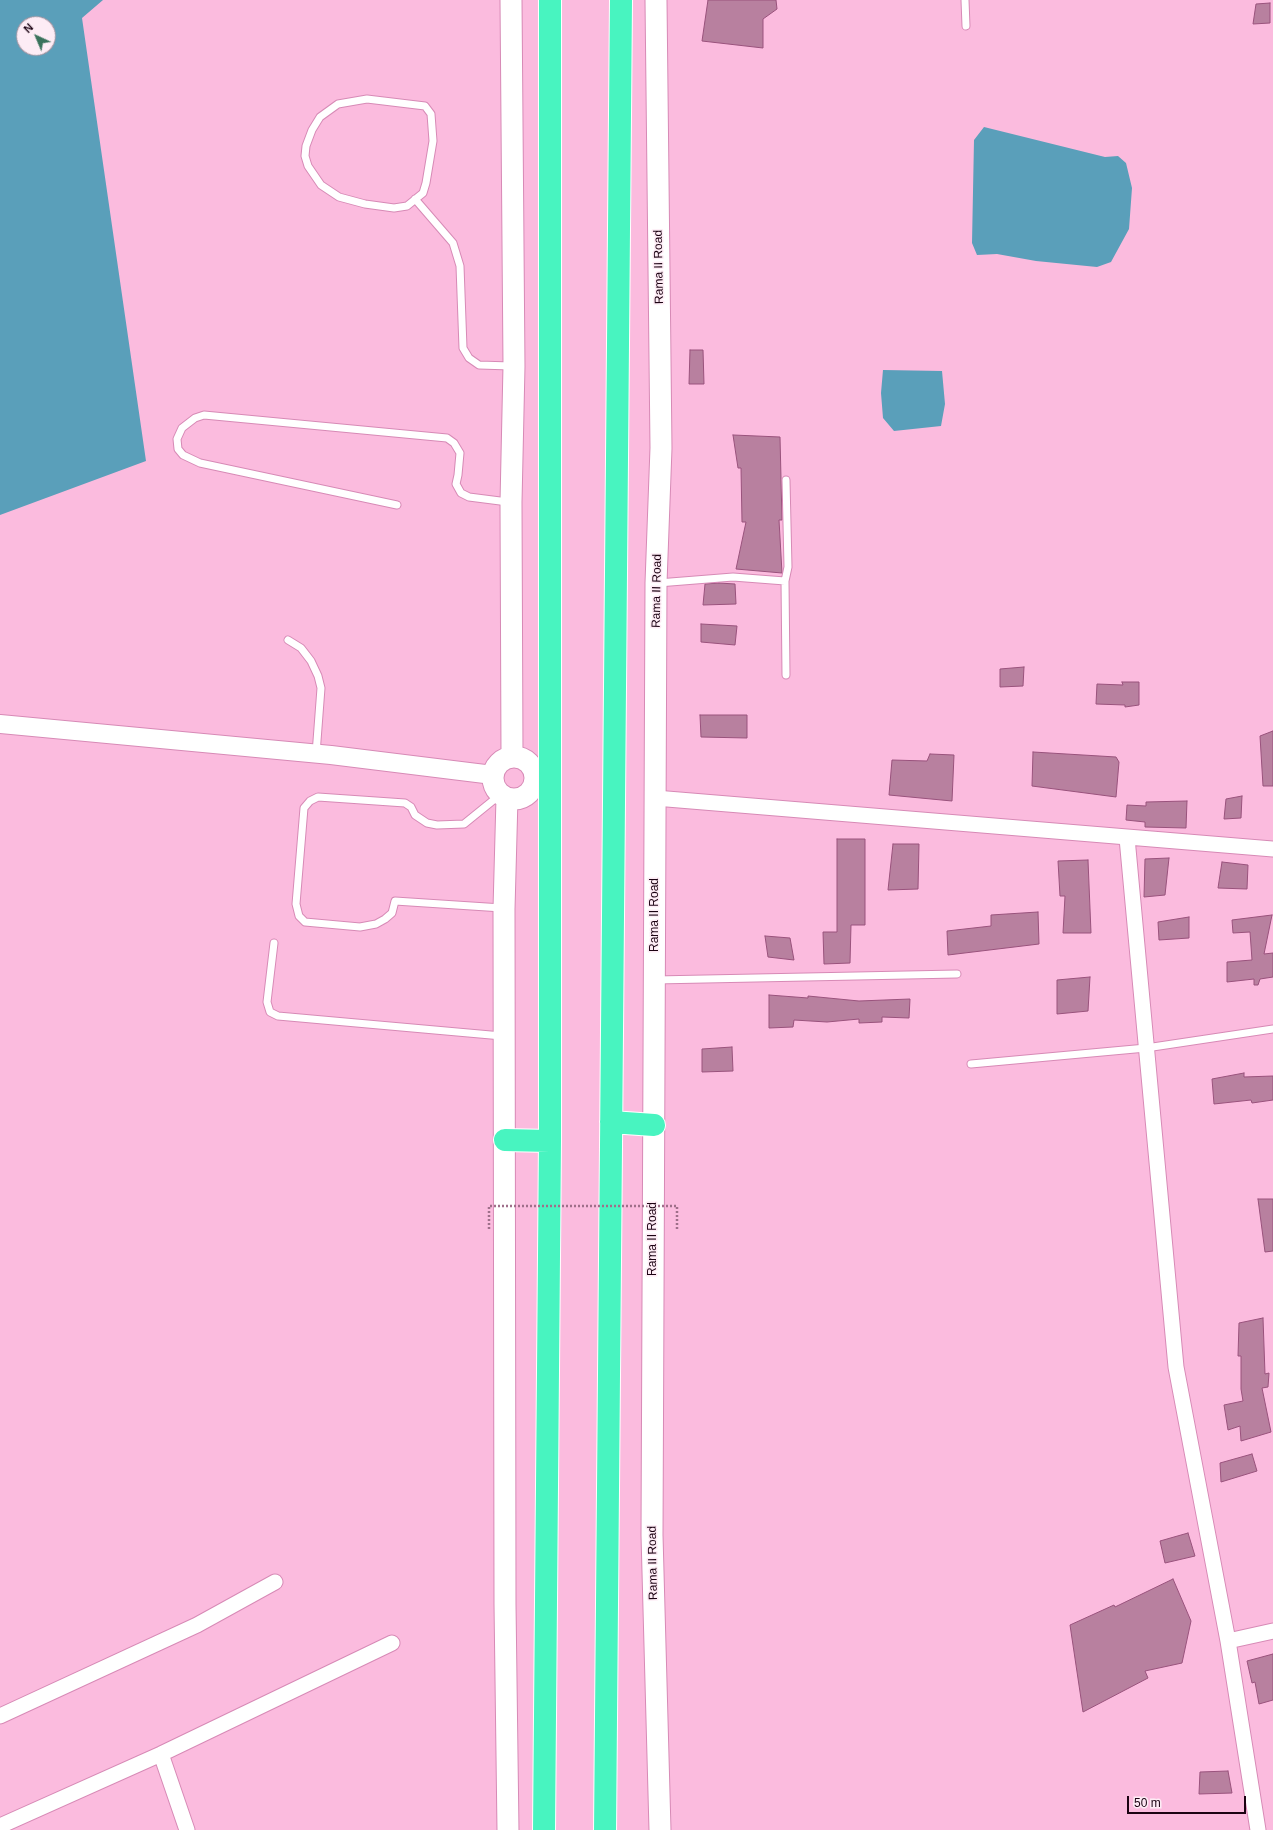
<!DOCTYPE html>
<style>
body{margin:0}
#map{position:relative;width:1273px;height:1830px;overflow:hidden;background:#fbbbde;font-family:Arial,sans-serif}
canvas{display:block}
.north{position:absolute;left:16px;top:16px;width:40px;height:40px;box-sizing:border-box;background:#fdecf5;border:1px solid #a38e9a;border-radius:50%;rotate:316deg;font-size:11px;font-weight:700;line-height:16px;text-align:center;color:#1b0212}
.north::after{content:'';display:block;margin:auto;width:14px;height:18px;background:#39725b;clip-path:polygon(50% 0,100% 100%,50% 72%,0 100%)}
.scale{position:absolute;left:1127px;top:1796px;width:119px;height:18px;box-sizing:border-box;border:2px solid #1b0212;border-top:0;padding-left:5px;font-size:12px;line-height:14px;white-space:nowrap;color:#1b0212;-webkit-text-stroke:3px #fdecf5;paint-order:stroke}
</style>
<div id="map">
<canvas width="1273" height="1830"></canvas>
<div class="north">N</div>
<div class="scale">50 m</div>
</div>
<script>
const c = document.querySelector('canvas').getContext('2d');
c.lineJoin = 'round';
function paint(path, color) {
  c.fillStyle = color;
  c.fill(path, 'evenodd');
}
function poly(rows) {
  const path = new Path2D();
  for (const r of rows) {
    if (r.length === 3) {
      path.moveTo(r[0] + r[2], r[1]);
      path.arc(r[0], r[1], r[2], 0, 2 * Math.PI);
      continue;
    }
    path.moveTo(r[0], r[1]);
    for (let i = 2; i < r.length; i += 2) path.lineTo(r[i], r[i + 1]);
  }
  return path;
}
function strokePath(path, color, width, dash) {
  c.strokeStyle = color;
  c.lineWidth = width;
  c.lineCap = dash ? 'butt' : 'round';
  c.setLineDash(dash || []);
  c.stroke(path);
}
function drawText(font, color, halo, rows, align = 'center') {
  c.font = font + ' Arial,sans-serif';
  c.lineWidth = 3;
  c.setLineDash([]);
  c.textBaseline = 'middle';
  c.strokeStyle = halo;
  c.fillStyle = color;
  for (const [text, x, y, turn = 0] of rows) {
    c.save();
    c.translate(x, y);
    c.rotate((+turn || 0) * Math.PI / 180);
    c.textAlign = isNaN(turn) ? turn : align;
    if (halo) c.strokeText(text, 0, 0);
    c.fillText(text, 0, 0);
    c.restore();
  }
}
paint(poly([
 [0,0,103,0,82,18,146,461,0,515],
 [24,24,48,24,48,48,24,48],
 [984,127,1105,157,1118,156,1126,163,1132,188,1129,229,1111,262,1097,267,1036,261,997,254,977,255,972,243,974,140],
 [883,370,942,371,945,404,941,426,894,431,883,418,881,393]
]), '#5a9fba');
const building = poly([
 [708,0,776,0,777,9,763,19,763,48,702,41,708,0],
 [1270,3,1270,23,1253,24,1256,4,1270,3],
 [690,350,703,350,704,384,689,384,690,350],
 [733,435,780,437,782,520,779,520,782,573,736,569,746,522,742,522,741,468,738,468,733,435],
 [719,583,735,584,736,604,703,605,705,584,719,583],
 [701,624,737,626,735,645,701,642,701,624],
 [1024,667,1023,686,1000,687,1000,669,1024,667],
 [1122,682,1139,682,1139,705,1125,707,1125,705,1096,704,1097,684,1123,685,1122,682],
 [700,715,747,715,747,738,701,737,700,715],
 [1273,731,1273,786,1263,786,1260,736,1273,731],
 [1033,752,1116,757,1119,762,1116,797,1032,786,1033,752],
 [930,754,954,755,952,801,889,795,892,760,927,761,930,754],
 [1242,796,1241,818,1224,819,1226,799,1242,796],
 [1187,801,1186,828,1145,827,1145,822,1126,820,1127,805,1146,806,1146,802,1187,801],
 [837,839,865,839,865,925,851,925,850,963,824,964,823,932,837,932,837,839],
 [893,844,919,844,918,889,888,890,893,844],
 [1169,858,1165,895,1144,897,1145,859,1169,858],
 [1088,860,1091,933,1063,933,1065,896,1060,896,1058,861,1088,860],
 [1222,862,1248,865,1247,889,1218,888,1222,862],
 [1038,912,1039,944,948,955,947,931,991,926,991,915,1038,912],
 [1272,915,1264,954,1273,953,1273,977,1260,979,1258,985,1254,985,1254,979,1227,982,1227,962,1252,960,1250,932,1233,933,1232,920,1272,915],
 [1189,917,1189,938,1159,940,1158,922,1189,917],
 [765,936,790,938,794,960,768,957,765,936],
 [1090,977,1088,1011,1057,1014,1057,980,1090,977],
 [769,995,808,998,808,996,859,1001,910,999,909,1018,882,1017,882,1022,859,1023,859,1019,827,1022,794,1020,793,1027,769,1028,769,995],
 [732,1047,733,1071,702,1072,702,1049,732,1047],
 [1244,1073,1244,1077,1273,1076,1273,1100,1252,1103,1251,1100,1214,1104,1212,1079,1244,1073],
 [1258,1199,1273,1199,1273,1251,1265,1252,1258,1199],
 [1263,1318,1265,1374,1269,1373,1268,1387,1262,1388,1271,1432,1241,1441,1240,1426,1228,1430,1224,1405,1243,1401,1241,1389,1241,1356,1238,1356,1239,1323,1263,1318],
 [1252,1454,1257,1471,1221,1482,1220,1463,1252,1454],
 [1188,1533,1195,1556,1165,1563,1160,1541,1188,1533],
 [1173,1579,1191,1621,1182,1663,1145,1671,1148,1678,1083,1712,1070,1625,1114,1605,1115,1607,1173,1579],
 [1273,1654,1273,1700,1259,1704,1255,1682,1252,1683,1247,1661,1273,1654],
 [1228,1771,1232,1793,1199,1794,1200,1772,1228,1771]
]);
paint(building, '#b8809f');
strokePath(building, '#99527c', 1);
const service = poly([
 [965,0,966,26],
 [367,99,425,106,431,114,433,141,426,183,423,193,407,206,394,208,365,204,339,197,321,185,308,166,305,156,306,146,312,130,320,117,338,104,367,99],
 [415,199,453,243,460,266,463,348,469,358,479,365,511,366],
 [786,480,788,567,785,581,786,675],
 [397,505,200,463,183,455,178,449,177,439,182,428,195,418,204,415,447,438,454,443,460,453,458,475,456,484,461,493,469,497,508,502],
 [658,583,733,577,785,581],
 [288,640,301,648,311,661,318,676,321,688,316,754],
 [501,794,464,824,437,825,427,823,415,815,411,807,405,803,318,797,310,801,304,808,296,904,299,916,305,922,360,927,376,924,385,919,392,913,395,901,502,908],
 [274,943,267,1002,270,1012,278,1016,502,1036],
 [655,980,957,974],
 [971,1064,1146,1048,1273,1029]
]);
const minor = poly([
 [655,798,1273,849],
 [1127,838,1176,1367,1228,1641,1258,1830],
 [1228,1641,1273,1631],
 [0,1716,197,1625,275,1582],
 [161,1754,187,1830],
 [0,1826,161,1754,392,1643]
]);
const tertiary = poly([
 [0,724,331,755,493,775]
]);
const secondary = poly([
 [511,0,514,366,511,502,512,756],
 [656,0,661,448,656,583,652,1535,660,1830],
 [514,778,21],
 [507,798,504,909,505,1604,508,1830]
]);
const trunk = poly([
 [611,1122,654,1125],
 [505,1140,550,1141],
 [544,1830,550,1141,550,0],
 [605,1830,621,0]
]);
strokePath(service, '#d78ab6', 9);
strokePath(minor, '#d78ab6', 17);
strokePath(tertiary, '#d78ab6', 20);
strokePath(secondary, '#d78ab6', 23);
strokePath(trunk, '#fff', 24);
strokePath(service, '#fff', 7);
strokePath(minor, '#fff', 15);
strokePath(tertiary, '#fff', 18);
strokePath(secondary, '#fff', 21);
strokePath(trunk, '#48f4c0', 22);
strokePath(poly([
 [489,1229,489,1206,677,1206,677,1229]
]), '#9f6f8a', 2.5, [2, 2]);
drawText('12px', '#1b0212', '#fdecf5', [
 ["Rama II Road",659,267,-91],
 ["Rama II Road",657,591,-89],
 ["Rama II Road",655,915,-90],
 ["Rama II Road",653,1239,-90],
 ["Rama II Road",653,1563,-91]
]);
</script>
